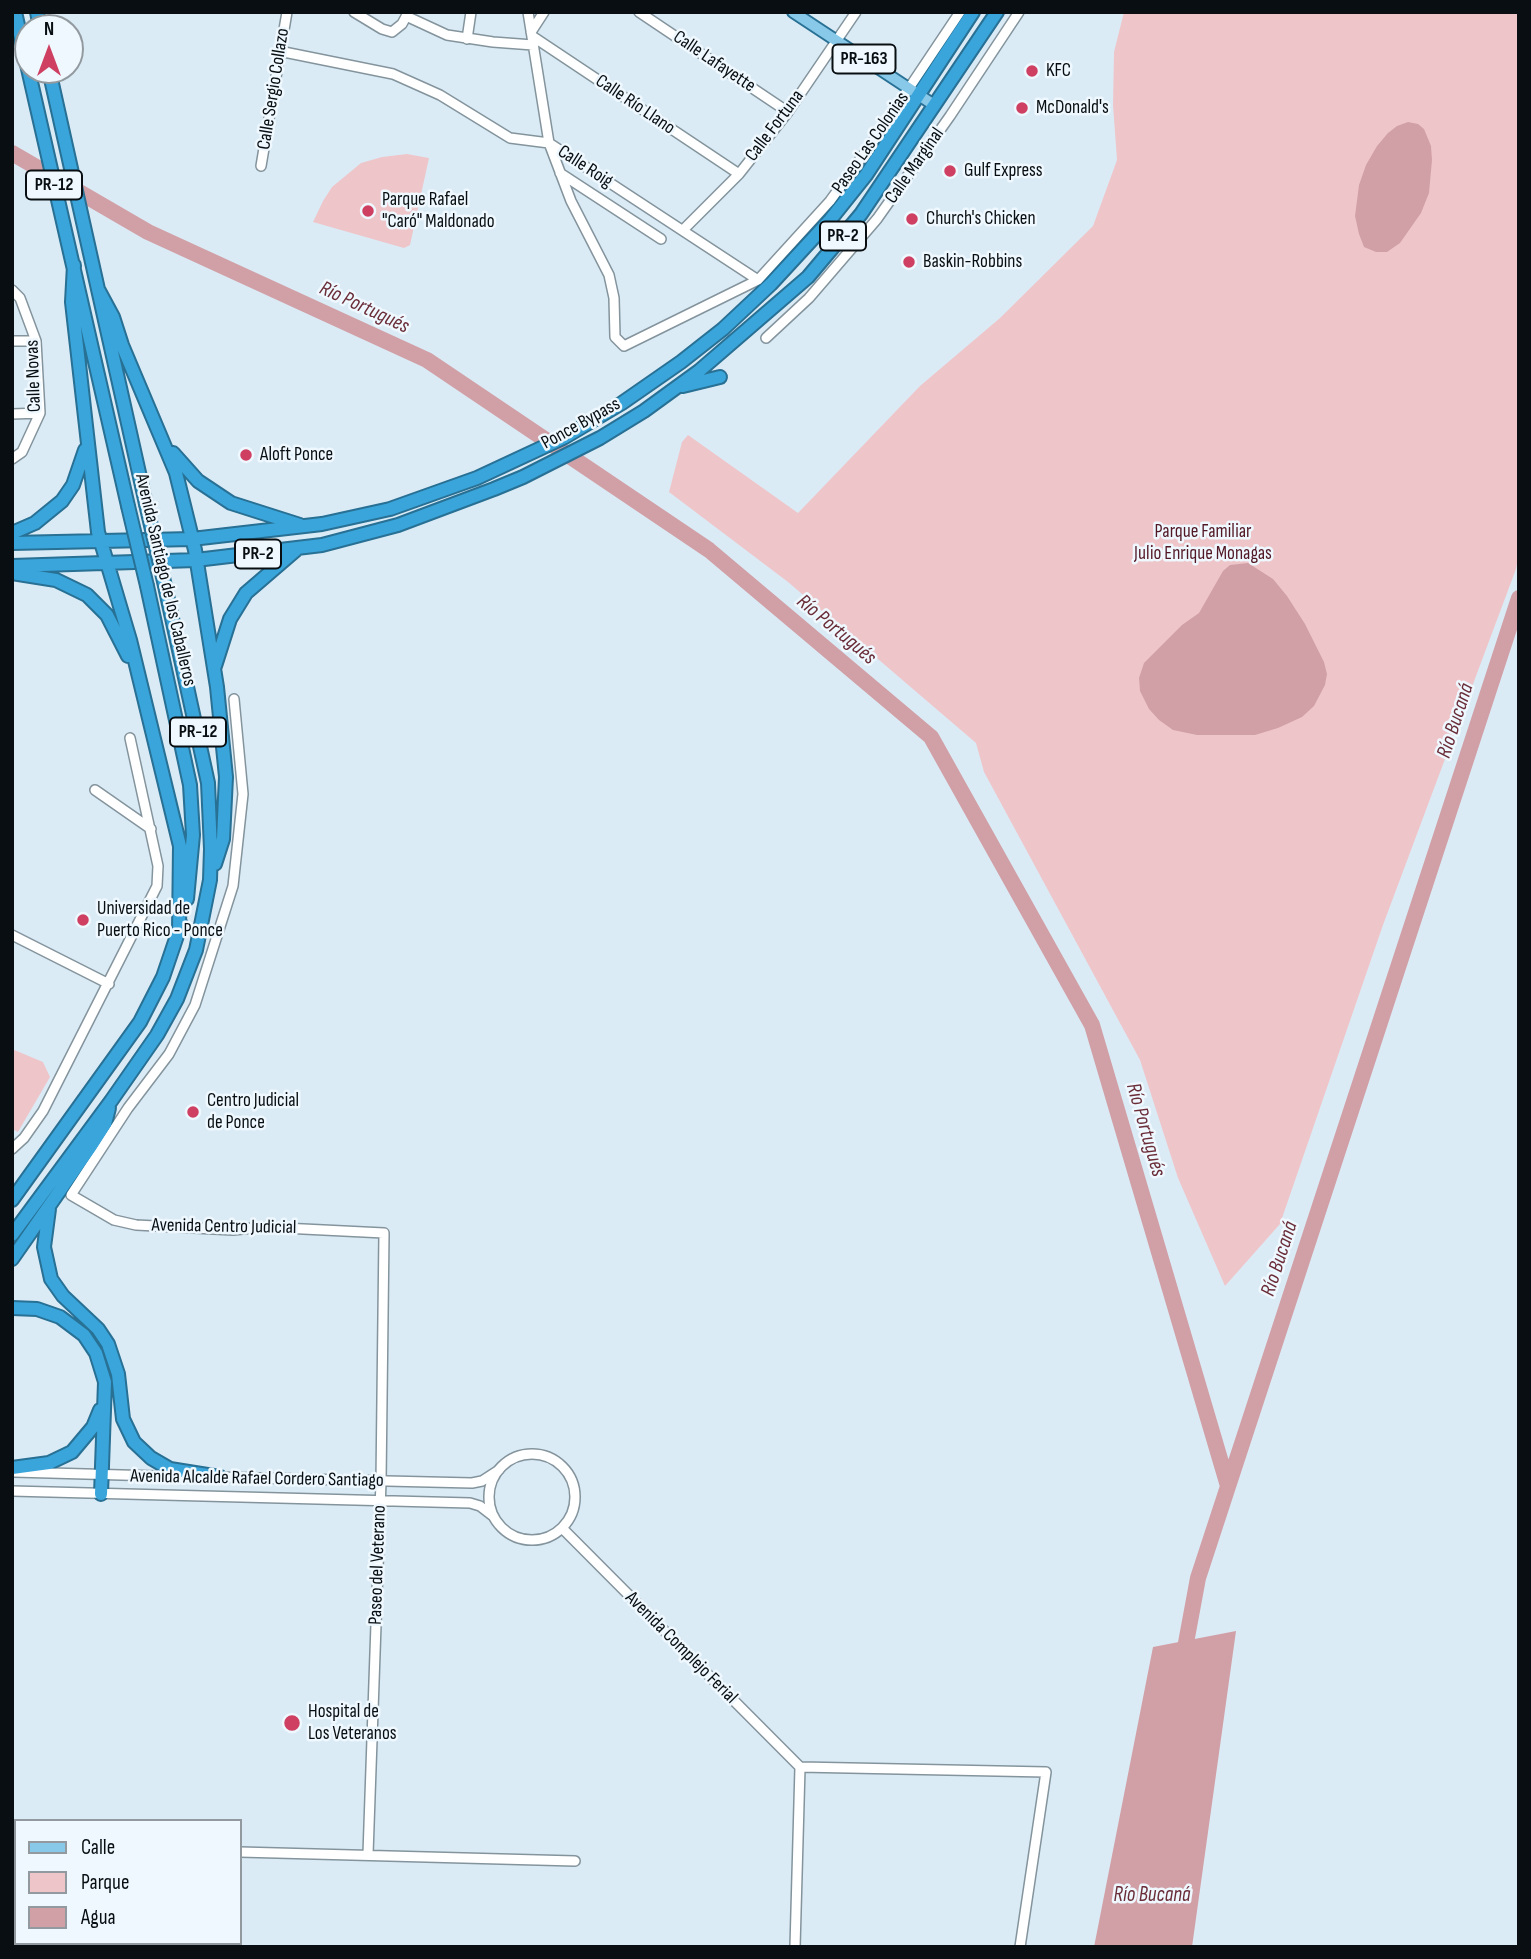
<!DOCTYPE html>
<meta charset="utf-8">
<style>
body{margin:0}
#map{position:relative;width:1531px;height:1959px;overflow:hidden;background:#dbebf6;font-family:"Sofia Sans Condensed",sans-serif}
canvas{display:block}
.frame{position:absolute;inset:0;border:14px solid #080e11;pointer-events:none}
.legend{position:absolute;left:14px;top:1819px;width:228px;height:126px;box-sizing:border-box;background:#eef8fe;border:2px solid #929a9f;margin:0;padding:9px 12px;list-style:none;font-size:21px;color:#080e11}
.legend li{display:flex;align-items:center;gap:14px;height:35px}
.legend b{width:35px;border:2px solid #929a9f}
.north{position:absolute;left:14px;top:14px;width:70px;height:70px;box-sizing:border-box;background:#eef8fe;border:2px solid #929a9f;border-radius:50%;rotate:0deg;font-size:19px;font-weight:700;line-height:28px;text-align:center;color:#080e11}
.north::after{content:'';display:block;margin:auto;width:24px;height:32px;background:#ce3f61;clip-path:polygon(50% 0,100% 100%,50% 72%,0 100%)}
</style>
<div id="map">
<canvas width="1531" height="1959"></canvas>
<div class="frame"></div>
<ul class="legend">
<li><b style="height:9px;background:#88c9e9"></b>Calle</li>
<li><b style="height:19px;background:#eec6ca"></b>Parque</li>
<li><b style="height:19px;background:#d1a0a6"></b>Agua</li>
</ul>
<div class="north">N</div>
</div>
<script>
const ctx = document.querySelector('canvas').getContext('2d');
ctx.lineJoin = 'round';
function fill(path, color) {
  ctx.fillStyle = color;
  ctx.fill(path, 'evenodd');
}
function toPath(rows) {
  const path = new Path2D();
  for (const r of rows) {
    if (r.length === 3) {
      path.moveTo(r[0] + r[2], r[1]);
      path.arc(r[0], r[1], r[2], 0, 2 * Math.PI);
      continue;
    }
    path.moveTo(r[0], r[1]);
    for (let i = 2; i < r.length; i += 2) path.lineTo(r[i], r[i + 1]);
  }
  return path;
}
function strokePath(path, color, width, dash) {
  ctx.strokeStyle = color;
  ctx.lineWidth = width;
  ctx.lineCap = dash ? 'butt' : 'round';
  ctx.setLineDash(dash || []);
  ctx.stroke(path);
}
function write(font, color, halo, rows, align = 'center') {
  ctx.font = font + ' "Sofia Sans Condensed",sans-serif';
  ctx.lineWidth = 5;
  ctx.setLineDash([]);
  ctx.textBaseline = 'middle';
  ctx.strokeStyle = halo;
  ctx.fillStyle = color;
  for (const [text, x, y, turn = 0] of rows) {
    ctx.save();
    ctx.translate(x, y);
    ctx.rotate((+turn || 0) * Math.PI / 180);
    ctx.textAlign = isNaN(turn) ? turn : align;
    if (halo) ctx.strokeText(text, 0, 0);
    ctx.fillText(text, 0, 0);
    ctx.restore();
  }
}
fill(toPath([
 [1124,12,1519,12,1519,553,1516,569,1383,925,1280,1224,1225,1286,1178,1178,1140,1060,984,772,976,743,788,582,669,492,682,442,688,435,798,513,920,386,1000,318,1093,226,1117,160,1113,105,1114,52],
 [407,154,429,158,410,245,404,248,313,222,323,201,332,187,361,163,382,157],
 [12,1049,43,1062,50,1077,18,1132,12,1129]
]), '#eec6ca');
fill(toPath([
 [1408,122,1418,124,1424,129,1431,146,1432,160,1429,193,1421,213,1400,243,1387,252,1376,252,1364,247,1359,234,1355,216,1359,185,1366,165,1377,146,1388,133,1397,126],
 [1248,563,1273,579,1287,596,1305,624,1324,662,1327,674,1325,685,1314,706,1302,717,1278,728,1255,735,1197,735,1173,730,1159,720,1149,709,1140,691,1139,678,1144,663,1182,625,1199,613,1223,571,1230,565],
 [1236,1631,1192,1947,1094,1947,1153,1647]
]), '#d1a0a6');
strokePath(toPath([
 [12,153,148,232,427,360,709,550,931,737,1092,1025,1228,1486],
 [1183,1659,1198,1578,1519,598]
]), '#d1a0a6', 16);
const minor = toPath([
 [354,12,382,29,392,32,402,24,408,13],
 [528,12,549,143,571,201,609,275,614,298,615,337,624,346,758,280,830,201,877,136,960,12],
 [639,12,788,112],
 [406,16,447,35,493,42,533,45],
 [531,32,544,12],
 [532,36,739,174],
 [467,39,471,12],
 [279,51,393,74,440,95,510,138,549,143,758,280],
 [261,166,287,12],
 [560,173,661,239],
 [683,230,739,174,788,112,856,12],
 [12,290,20,298,36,341,40,413,22,452,12,459],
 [766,338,809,298,877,219,950,116,1019,12],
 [12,341,36,341],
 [12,414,40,413],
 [234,699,243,794,233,886,195,1005,169,1054,128,1108,71,1195,114,1220,136,1225,233,1230,263,1227,384,1233,381,1481,368,1854],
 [95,790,151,829],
 [12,935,109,984],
 [12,1149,24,1138,43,1111,157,886,158,866,130,738],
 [532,1497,43],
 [14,1472,193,1477],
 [217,1477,472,1483,482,1481,499,1470],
 [12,1491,470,1503,480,1506,493,1516],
 [562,1528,800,1767],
 [800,1767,1046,1772,1020,1947],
 [240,1852,575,1861],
 [795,1947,800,1767]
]);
const major = toPath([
 [793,12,934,105]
]);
const highway = toPath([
 [15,12,128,506],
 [37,12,40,28],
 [49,70,146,504],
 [74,265,72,302,98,532,130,640,180,846,179,932],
 [99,291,113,317,122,345,176,473,195,550,217,687,226,777,223,839,215,864],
 [683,386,720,377],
 [173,453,198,481,231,503,300,525],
 [12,533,35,523,62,501,73,485,85,450],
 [12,543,192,539,322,524,390,509,477,478,565,437,622,403,681,362,723,329,771,284,830,220,866,175,973,12],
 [12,566,196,560,322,545,398,525,494,489,523,477,600,438,644,411,699,371,808,277,861,214,997,12],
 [12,573,56,580,87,595,107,615,128,656],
 [147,586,190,785,193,835,187,899],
 [215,666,230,619,246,593,296,550],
 [12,1200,140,1022,163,977,181,924],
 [49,1209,44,1247,51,1279,63,1296,98,1329,108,1344,118,1374,123,1419,134,1442,151,1458,170,1469,220,1477],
 [12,1235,111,1101,157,1035,177,999,196,950,210,880,211,849,208,783,165,586],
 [12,1259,91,1146,105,1124,109,1108],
 [12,1308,37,1309,60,1317,84,1335,96,1353,105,1382,101,1494],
 [12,1468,49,1463,72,1452,93,1427,100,1410],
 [12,1932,16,1932],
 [77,1943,112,1947]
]);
strokePath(minor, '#84949d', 12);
strokePath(major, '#287094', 14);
strokePath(highway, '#287094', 16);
strokePath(minor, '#fff', 9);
strokePath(major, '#88c9e9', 10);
strokePath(highway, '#39a5db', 12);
const highwayBridge = toPath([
 [146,504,165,586],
 [128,506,147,586]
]);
strokePath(highwayBridge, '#287094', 16, []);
strokePath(highwayBridge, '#39a5db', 12);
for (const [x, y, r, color] of [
 [1032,71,7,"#ce3f61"],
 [1022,108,7,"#ce3f61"],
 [950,171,7,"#ce3f61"],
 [368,211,7,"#ce3f61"],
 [912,219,7,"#ce3f61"],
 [909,262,7,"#ce3f61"],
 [246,455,7,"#ce3f61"],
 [83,920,7,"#ce3f61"],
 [193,1112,7,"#ce3f61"],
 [292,1723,9,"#ce3f61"]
]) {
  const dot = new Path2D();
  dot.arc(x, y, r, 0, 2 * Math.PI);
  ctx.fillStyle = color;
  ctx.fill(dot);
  strokePath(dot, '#eef8fe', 2.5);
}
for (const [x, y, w] of [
 [864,59,63],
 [54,185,56],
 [843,236,46],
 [258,554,46],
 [198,732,56]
]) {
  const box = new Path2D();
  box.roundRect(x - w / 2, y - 14.5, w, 29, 5);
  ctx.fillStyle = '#eef8fe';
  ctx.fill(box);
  strokePath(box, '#080e11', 2);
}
write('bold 18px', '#080e11', null, [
 ["PR-163",864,59],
 ["PR-12",54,185],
 ["PR-2",843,236],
 ["PR-2",258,554],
 ["PR-12",198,732]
]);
write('19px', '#080e11', '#eef8fe', [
 ["Calle Lafayette",714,62,34],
 ["Calle Sergio Collazo",274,89,-81],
 ["Calle Río Llano",635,105,34],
 ["Calle Fortuna",775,126,-53],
 ["Paseo Las Colonias",871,143,-55],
 ["Calle Marginal",915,166,-55],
 ["Calle Roig",585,167,33],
 ["Calle Novas",34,376,-92],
 ["Ponce Bypass",581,424,-29],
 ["Avenida Santiago de los Caballeros",165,580,77],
 ["Avenida Centro Judicial",224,1227,1],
 ["Avenida Alcalde Rafael Cordero Santiago",257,1479,1],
 ["Paseo del Veterano",378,1565,-88],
 ["Avenida Complejo Ferial",681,1648,45]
]);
write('19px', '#080e11', '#eef8fe', [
 ["KFC",1046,71],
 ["McDonald's",1036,108],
 ["Gulf Express",964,171],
 ["Parque Rafael",382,200],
 ["\"Caró\" Maldonado",382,222],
 ["Church's Chicken",926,219],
 ["Baskin-Robbins",923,262],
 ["Aloft Ponce",260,455],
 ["Universidad de",97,909],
 ["Puerto Rico - Ponce",97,931],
 ["Centro Judicial",207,1101],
 ["de Ponce",207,1123],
 ["Hospital de",308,1712],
 ["Los Veteranos",308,1734]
], 'left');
write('19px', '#521724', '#eef8fe', [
 ["Parque Familiar",1203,532],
 ["Julio Enrique Monagas",1203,554]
]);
write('italic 21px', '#6a2d38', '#eef8fe', [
 ["Río Portugués",364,308,25],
 ["Río Portugués",836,630,40],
 ["Río Bucaná",1456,721,-72],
 ["Río Portugués",1145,1130,74],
 ["Río Bucaná",1280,1259,-72],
 ["Río Bucaná",1152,1896]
]);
</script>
